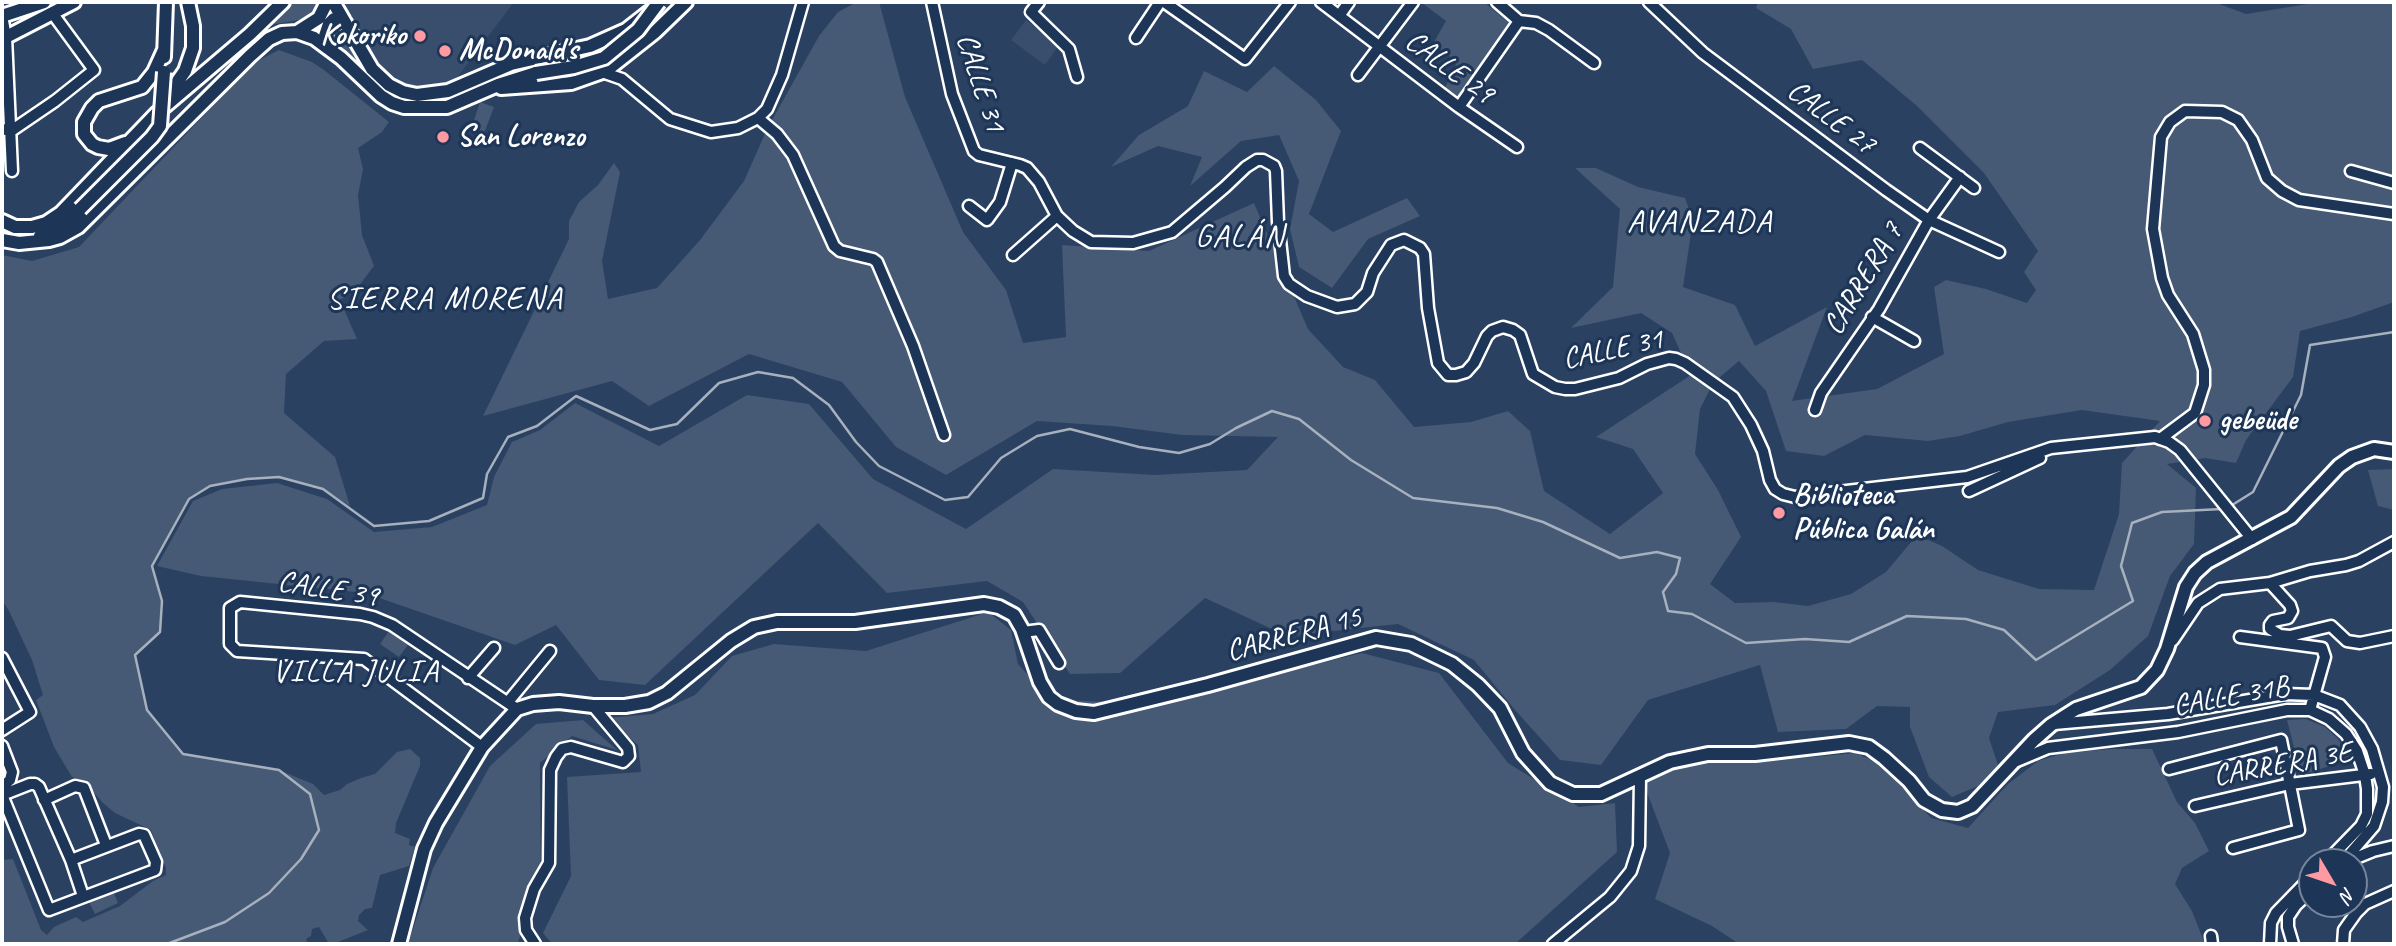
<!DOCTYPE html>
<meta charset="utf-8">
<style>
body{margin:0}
#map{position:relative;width:2396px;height:946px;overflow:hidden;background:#2a4161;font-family:Caveat,sans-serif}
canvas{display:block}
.frame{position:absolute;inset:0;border:4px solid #fff;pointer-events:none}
.north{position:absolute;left:2298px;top:848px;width:70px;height:70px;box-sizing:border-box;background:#1d3557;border:2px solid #77869a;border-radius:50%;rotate:129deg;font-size:19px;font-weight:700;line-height:28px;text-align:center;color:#fff}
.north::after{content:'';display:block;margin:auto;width:24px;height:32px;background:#ff9aa2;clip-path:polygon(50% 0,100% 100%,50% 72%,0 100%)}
</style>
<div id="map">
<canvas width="2396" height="946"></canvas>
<div class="frame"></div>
<div class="north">N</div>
</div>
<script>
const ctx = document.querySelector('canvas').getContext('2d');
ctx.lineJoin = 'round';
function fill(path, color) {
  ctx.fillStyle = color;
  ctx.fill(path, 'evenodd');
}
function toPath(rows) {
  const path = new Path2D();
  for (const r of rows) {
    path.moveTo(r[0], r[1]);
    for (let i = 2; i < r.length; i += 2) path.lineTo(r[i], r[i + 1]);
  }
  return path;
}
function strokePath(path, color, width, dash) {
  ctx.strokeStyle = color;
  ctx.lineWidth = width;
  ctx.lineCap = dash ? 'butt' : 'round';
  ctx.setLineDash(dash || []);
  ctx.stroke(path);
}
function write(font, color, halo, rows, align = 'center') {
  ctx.font = font + ' Caveat,sans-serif';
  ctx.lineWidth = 6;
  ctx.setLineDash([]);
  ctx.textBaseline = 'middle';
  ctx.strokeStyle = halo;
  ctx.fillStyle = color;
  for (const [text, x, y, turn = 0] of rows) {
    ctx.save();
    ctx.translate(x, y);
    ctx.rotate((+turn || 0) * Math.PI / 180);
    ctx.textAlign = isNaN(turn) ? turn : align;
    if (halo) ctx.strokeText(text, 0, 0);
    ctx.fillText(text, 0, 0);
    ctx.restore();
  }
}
fill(toPath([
 [340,2,514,2,456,79,438,86,418,87,399,82,384,73,371,58],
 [1026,20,1059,45,1045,65,1011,40]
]), '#394e6c');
fill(toPath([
 [289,2,320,2,321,6,316,14,298,20,270,25],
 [857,2,879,2,905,97,963,232,1006,290,1023,343,1066,337,1062,245,1149,251,1254,203,1308,329,1343,367,1375,380,1414,427,1471,422,1508,411,1530,431,1544,491,1610,534,1663,493,1633,449,1596,437,1691,375,1672,333,1641,313,1571,328,1613,287,1620,209,1575,168,1596,168,1638,187,1685,198,1693,220,1683,287,1735,305,1755,346,1827,307,1792,401,1877,389,1944,354,1934,287,1946,280,1986,289,2027,303,2036,290,2024,272,2038,251,1984,173,1917,106,1862,60,1813,69,1791,29,1756,8,1758,2,2214,2,2246,14,2320,2,2394,2,2394,302,2352,317,2300,331,2293,377,2246,440,2236,463,2205,458,2167,464,2196,488,2194,544,2170,576,2148,636,2110,670,2055,705,1998,712,1989,738,1998,765,1978,786,1952,797,1929,777,1910,727,1910,707,1877,706,1846,729,1778,732,1760,665,1648,700,1601,765,1560,760,1515,710,1474,660,1398,624,1287,636,1205,598,1120,673,1070,674,1023,602,987,581,887,593,818,523,645,685,599,680,556,625,515,645,365,593,201,576,157,566,193,501,222,489,277,483,327,499,374,532,432,527,487,505,494,477,512,442,540,430,575,403,659,446,747,395,809,404,873,479,966,529,1053,469,1155,475,1247,470,1278,437,1182,435,1112,426,1037,421,946,475,896,447,842,382,749,354,649,406,612,381,483,416,569,239,569,221,579,202,598,185,614,163,620,172,602,261,608,299,657,288,700,240,744,181,767,129,819,36,838,12],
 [1739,361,1766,391,1786,451,1824,456,1865,435,1928,441,1960,436,2008,422,2082,410,2160,421,2122,463,2119,514,2094,590,2039,589,1978,570,1942,546,1917,535,1886,572,1851,594,1808,606,1774,602,1735,603,1710,584,1741,537,1718,490,1695,454,1700,409,1713,383],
 [1484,2,1509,23,1460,101,1445,88,1457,62,1433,44,1446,21,1422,3],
 [336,22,361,63,384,86,358,67,328,39],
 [279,50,312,62,324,70,389,122,382,132,358,148,363,169,358,195,362,235,374,266,358,287,340,300,357,339,324,341,286,374,284,413,335,457,350,506,323,489,279,477,247,479,210,486,189,499,152,566,162,601,160,632,135,656,147,710,183,754,279,770,313,784,324,795,340,790,347,784,361,778,375,774,397,752,410,749,420,758,420,766,396,823,395,833,410,839,409,845,415,847,409,866,380,875,372,908,365,909,359,915,358,921,368,930,333,944,329,944,319,927,312,929,311,936,306,939,308,944,2,944,2,860,13,859,41,930,47,935,54,927,76,917,83,922,120,906,153,881,166,875,166,868,151,830,115,813,103,803,84,781,72,777,54,747,36,700,43,695,32,660,9,611,2,600,2,255,32,261,79,247,245,72,261,59],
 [1274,66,1316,100,1341,131,1309,214,1333,232,1407,198,1420,216,1368,239,1332,288,1299,267,1290,229,1299,181,1279,135,1241,141,1190,186,1202,157,1158,146,1111,167,1139,135,1188,106,1204,71,1247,92],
 [480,102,494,107,483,136,470,132],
 [2394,469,2394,510,2378,506,2368,470],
 [988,612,1011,630,1018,664,1040,688,1064,700,1152,704,1362,653,1439,673,1508,763,1579,807,1615,803,1617,852,1515,944,552,944,543,933,571,876,567,777,641,772,638,745,606,718,653,714,695,695,732,656,774,644,866,651],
 [389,631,408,645,399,657,380,644],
 [2306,719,2325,727,2337,738,2352,759,2301,775,2287,720],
 [583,720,617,750,572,736,540,763,541,883,518,942,519,944,408,944,433,868,490,766,536,724],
 [2111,749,2152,749,2177,802,2195,823,2209,851,2182,868,2175,884,2192,911,2205,944,1739,944,1712,926,1655,899,1670,853,1645,787,1651,774,1719,756,1760,762,1855,753,1884,765,1931,818,1968,828,2008,784,2038,761,2065,753],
 [113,891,118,903,95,914,89,902]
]), '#465975');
strokePath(toPath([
 [2229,507,2253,492,2301,395,2310,345,2394,332],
 [167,944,225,922,269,893,301,859,319,830,310,794,279,770,183,754,147,710,135,655,160,632,162,601,152,566,189,499,210,486,247,479,279,477,323,489,374,526,429,521,483,498,487,474,508,437,537,426,576,396,650,430,677,424,719,383,758,372,793,378,829,405,856,442,879,466,945,500,968,497,1001,458,1037,436,1070,429,1139,447,1179,453,1210,444,1236,428,1272,411,1299,419,1351,460,1413,498,1497,508,1543,522,1620,558,1657,552,1680,558,1676,574,1663,592,1668,611,1692,614,1746,643,1805,639,1849,642,1907,616,1966,619,2004,630,2036,660,2133,601,2121,566,2132,523,2162,512,2222,509]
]), '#a7b1be', 2.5);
const minor = toPath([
 [932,2,952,94,974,151,979,155,1020,165,1027,168,1039,182,1057,216,1073,231,1091,242,1133,243,1172,232,1225,187,1246,167,1257,160,1263,160,1274,166,1276,171,1278,222,1284,276,1289,284,1307,296,1337,307,1355,304,1367,292,1373,273,1391,245,1404,240,1420,248,1424,254,1428,308,1438,363,1448,375,1456,375,1466,372,1474,363,1487,336,1492,331,1503,327,1513,330,1520,335,1533,374,1555,387,1565,389,1575,389,1619,378,1647,364,1669,358,1676,359,1685,363,1733,397,1751,425,1763,451,1770,480,1775,489,1783,494,1795,497,1967,477,2051,448,2155,437,2169,442,2180,450,2252,539],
 [1039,2,1031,12,1069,49,1077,77],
 [1164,2,1245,59,1290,2],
 [1321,2,1459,107,1517,147],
 [1497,2,1519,21,1536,23,1549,30,1594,63],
 [1649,2,1703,53,1886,190,1929,220,1999,252],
 [2,16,6,37,12,171],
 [1339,16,1349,2],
 [1136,38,1160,2],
 [602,72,622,79,670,119,711,132,738,128,758,118,767,109,782,75,803,2],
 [1358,75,1413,2],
 [1459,107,1519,21],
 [758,118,777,134,793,155,834,246,840,251,873,259,877,262,913,346,944,435],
 [2,129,11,131,55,101,94,70,53,14],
 [1920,148,1974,188],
 [2351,171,2394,183],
 [969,206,987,220,1000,202,1012,163],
 [1013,255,1057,216],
 [1872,317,1914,341],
 [1815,410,1821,393,1879,309,1929,220,1960,177],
 [2160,439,2195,413,2204,385,2204,370,2193,334,2168,295,2162,278,2153,229,2161,137,2170,122,2185,111,2222,112,2238,120,2252,140,2267,178,2282,191,2299,200,2394,214],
 [1969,491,2040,458],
 [2270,583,2290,605,2292,611,2288,618,2273,621,2270,625,2270,629,2280,635,2290,636,2331,626,2347,641,2360,643,2394,636],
 [1023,632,1039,630,1059,663],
 [2240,637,2322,648,2325,657,2310,710],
 [2173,640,2198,603,2220,589,2270,583,2310,571,2346,565,2359,561,2394,542],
 [2,658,30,712,2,730],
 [468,678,494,648],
 [508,702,550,651],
 [2054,724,2168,714,2285,694,2314,695,2340,705,2360,727,2372,749,2383,787,2382,802,2374,826,2343,862],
 [2,746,12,772,10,780,2,787],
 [482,747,364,659,237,651,230,644,230,608,240,602,360,614,373,617,392,625,517,709],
 [2017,761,2048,748,2178,732,2287,710,2310,710,2329,719,2346,734,2357,751,2365,775,2367,789,2367,814,2361,826,2326,862],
 [2169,769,2281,740,2299,830,2233,848],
 [2,795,49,910,155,870,156,862,144,835,139,834,71,860],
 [2,795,30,784,35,784,39,787,71,860,83,896],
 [44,800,75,786,84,788,106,845],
 [2195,806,2290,784,2371,774],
 [2346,862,2373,851,2394,846],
 [2211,936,2212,944],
 [535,944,526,930,525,918,534,889,549,863,550,770,556,757,562,749,571,747,623,762,629,756,628,748,593,706],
 [1553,944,1610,897,1631,871,1639,846,1640,777],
 [2270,944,2271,923,2276,913,2312,876],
 [2293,944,2288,927,2288,917,2296,905,2312,890],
 [2343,944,2344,930,2356,913,2365,904,2394,891]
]);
const major = toPath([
 [333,2,372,69,389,85,403,92,417,95,448,91,511,64,590,46,626,30,649,12],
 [2,16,44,2],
 [297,32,319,18,327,2],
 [2,37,6,37,74,2],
 [326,46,325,36,329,24,334,19,343,19],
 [164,57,166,2],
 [501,88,571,83,602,72,612,66,655,32,686,2],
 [164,101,185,71,193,48,193,26,188,2],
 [125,143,109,149,98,147,92,144,84,134,84,122,92,108,99,101,142,87,154,72,164,50],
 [2,221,15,227,32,227,46,223,61,213,157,113,250,34,283,2],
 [40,236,62,225,80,209],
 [2,240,19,243,49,240,60,237,78,227,250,56,269,39,282,33,297,32,314,38,341,58,381,96,392,103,404,107,447,107,498,85,536,73],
 [399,944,424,849,436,823,482,747,517,709,533,704,559,702,593,706,625,706,649,702,667,693,731,641,754,627,777,622,855,622,984,604,999,607,1014,615,1022,629,1040,682,1049,697,1058,704,1076,711,1094,713,1208,685,1376,638,1411,644,1452,664,1478,685,1500,708,1523,753,1550,783,1573,794,1601,794,1670,762,1708,754,1755,754,1849,743,1869,747,1884,758,1909,781,1924,800,1942,810,1958,812,1972,806,2034,740,2051,725,2076,709,2141,687,2157,670,2167,649,2186,587,2195,573,2207,562,2291,517,2339,466,2352,457,2374,449,2394,452]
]);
strokePath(minor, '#fff', 15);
strokePath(major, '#fff', 18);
strokePath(minor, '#1d3557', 10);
strokePath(major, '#1d3557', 12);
const majorBridge = toPath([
 [536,73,574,67,604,58,638,30,659,2],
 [80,209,152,137,160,126,164,72]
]);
strokePath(majorBridge, '#fff', 18, []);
strokePath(majorBridge, '#1d3557', 12);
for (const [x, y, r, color] of [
 [420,36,7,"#ff9aa2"],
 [445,51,7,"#ff9aa2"],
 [443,137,7,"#ff9aa2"],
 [2205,421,7,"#ff9aa2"],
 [1779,513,7,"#ff9aa2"]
]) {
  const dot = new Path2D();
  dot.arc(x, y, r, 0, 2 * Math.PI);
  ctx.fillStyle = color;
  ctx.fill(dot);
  strokePath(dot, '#1d3557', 2.5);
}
write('bold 30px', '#fff', '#1d3557', [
 ["Kokoriko",406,36,"right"],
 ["McDonald's",459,51],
 ["San Lorenzo",457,137],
 ["gebeüde",2219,421],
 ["Biblioteca",1793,496],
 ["Pública Galán",1793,530]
], 'left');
write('30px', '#fff', '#1d3557', [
 ["CALLE 29",1449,68,36],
 ["CALLE 31",980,83,72],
 ["CALLE 27",1831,118,37],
 ["CARRERA 7",1864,279,-59],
 ["CALLE 31",1613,350,-12],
 ["CALLE 39",328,590,9],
 ["CARRERA 15",1294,635,-15],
 ["CALLE 31B",2231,697,-10],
 ["CARRERA 3E",2283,765,-10]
]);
ctx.letterSpacing = '2px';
write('32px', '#fff', '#1d3557', [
 ["AVANZADA",1700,223],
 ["GALÁN",1240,238],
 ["SIERRA MORENA",445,300],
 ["VILLA JULIA",356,673]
]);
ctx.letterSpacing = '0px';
</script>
